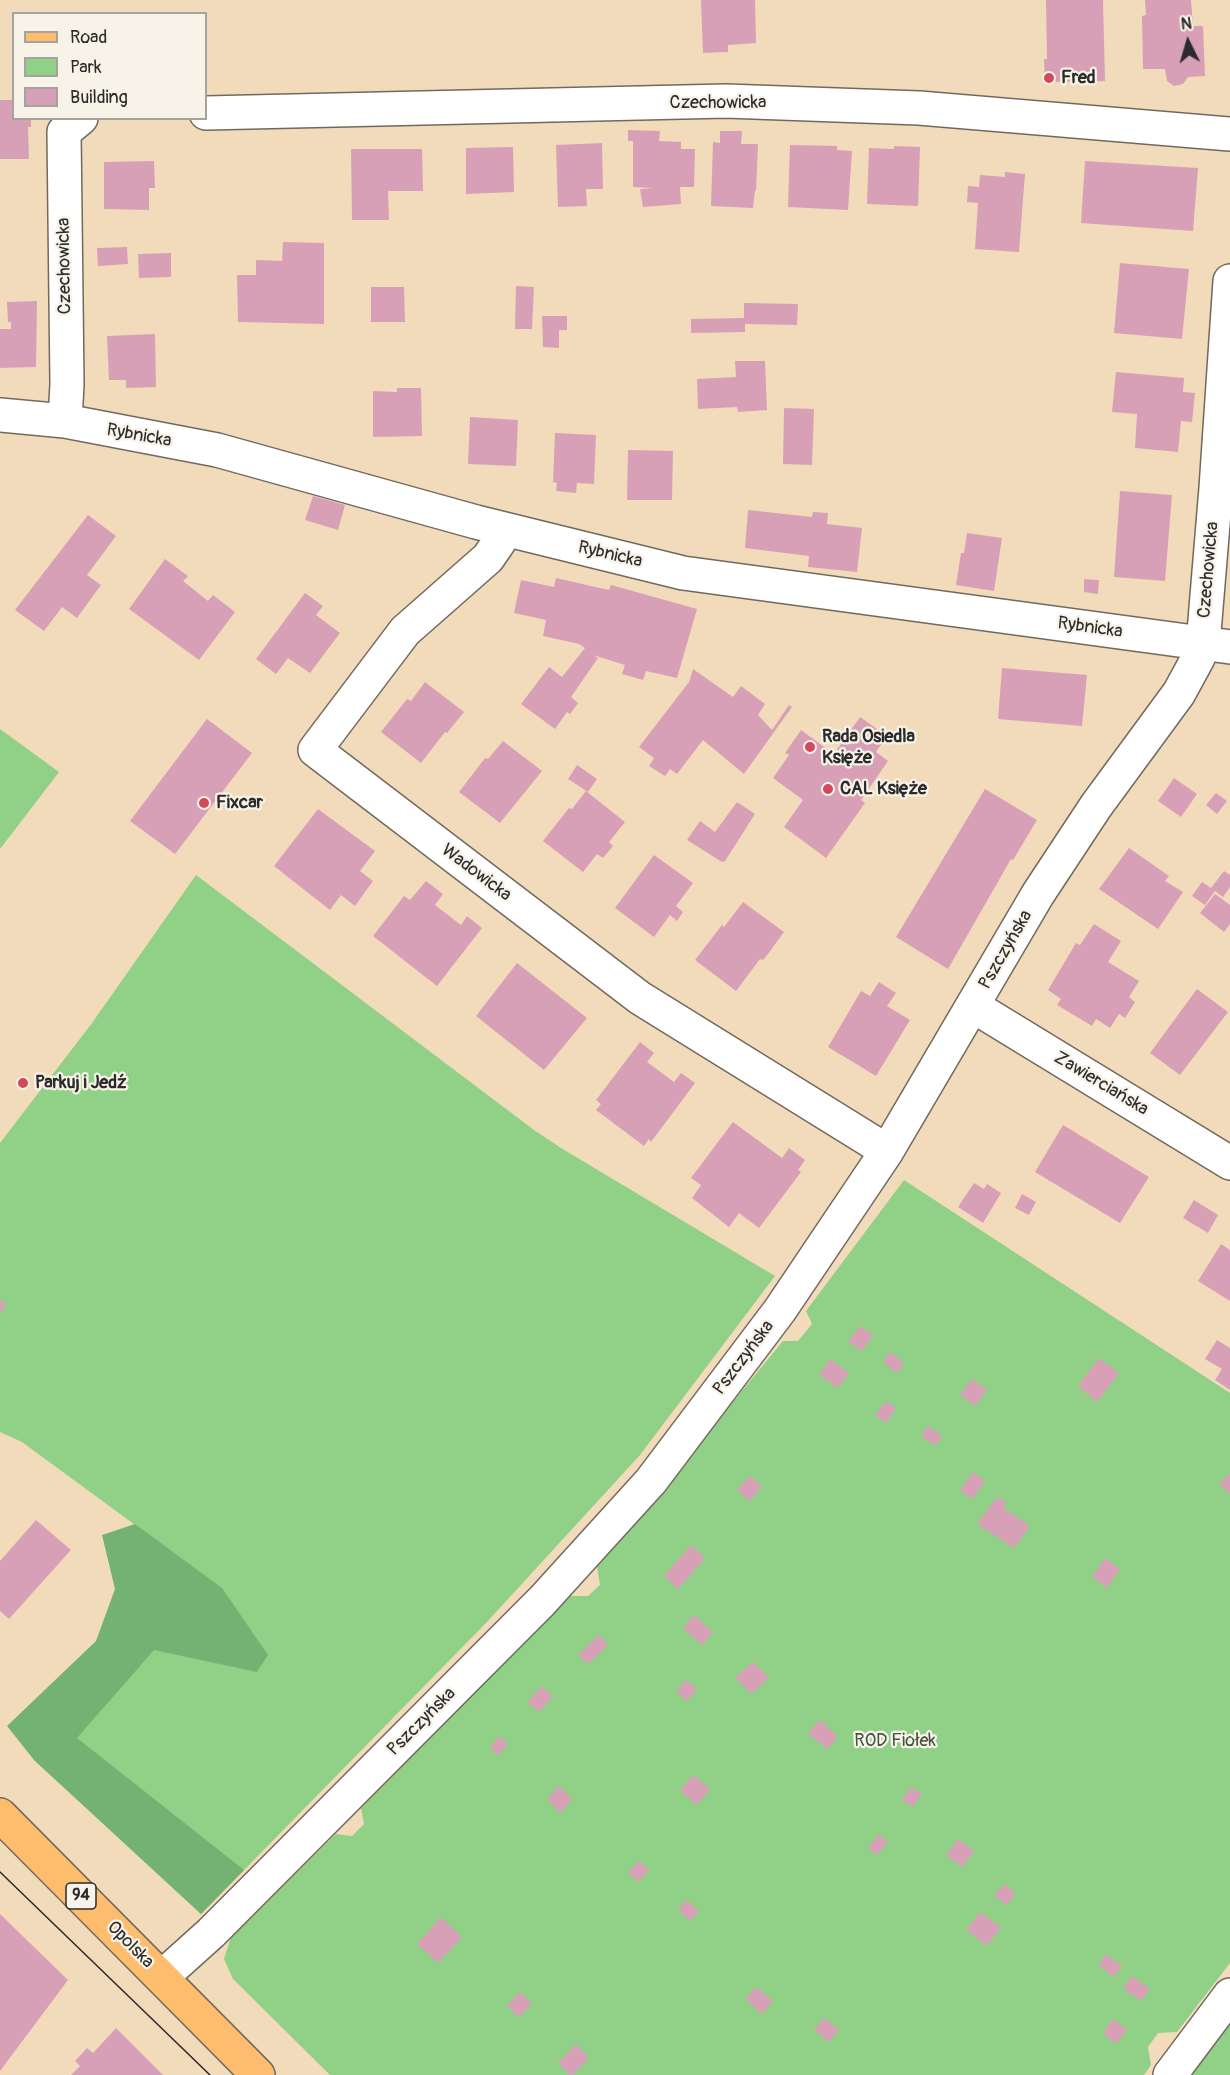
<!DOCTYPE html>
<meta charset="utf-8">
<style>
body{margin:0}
#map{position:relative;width:1230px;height:2075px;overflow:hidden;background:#f2dbbb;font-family:Pangolin,sans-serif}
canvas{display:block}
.legend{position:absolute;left:12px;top:12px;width:195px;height:108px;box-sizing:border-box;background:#f7f3e8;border:2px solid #a5a39c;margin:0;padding:8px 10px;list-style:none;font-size:18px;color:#2b2b2b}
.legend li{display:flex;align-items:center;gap:12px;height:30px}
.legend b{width:30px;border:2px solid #a5a39c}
.north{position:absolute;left:1158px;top:12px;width:60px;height:60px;-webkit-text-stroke:4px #f7f3e8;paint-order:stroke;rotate:355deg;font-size:16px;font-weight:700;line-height:24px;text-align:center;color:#2b2b2b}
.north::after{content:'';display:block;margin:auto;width:21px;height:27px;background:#2b2b2b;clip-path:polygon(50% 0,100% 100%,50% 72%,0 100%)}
</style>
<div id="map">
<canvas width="1230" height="2075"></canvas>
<ul class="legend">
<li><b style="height:8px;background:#fcbd6f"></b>Road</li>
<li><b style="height:16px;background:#91d087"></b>Park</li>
<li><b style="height:16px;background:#d8a0b7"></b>Building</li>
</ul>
<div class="north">N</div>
</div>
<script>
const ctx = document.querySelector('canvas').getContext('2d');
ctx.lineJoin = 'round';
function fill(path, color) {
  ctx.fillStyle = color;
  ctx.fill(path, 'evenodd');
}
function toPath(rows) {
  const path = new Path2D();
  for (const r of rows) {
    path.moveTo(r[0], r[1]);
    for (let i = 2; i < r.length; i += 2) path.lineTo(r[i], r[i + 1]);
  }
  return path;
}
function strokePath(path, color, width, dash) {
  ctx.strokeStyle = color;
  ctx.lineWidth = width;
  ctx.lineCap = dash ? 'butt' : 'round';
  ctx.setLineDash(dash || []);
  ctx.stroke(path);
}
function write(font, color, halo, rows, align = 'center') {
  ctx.font = font + ' Pangolin,sans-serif';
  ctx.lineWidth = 4.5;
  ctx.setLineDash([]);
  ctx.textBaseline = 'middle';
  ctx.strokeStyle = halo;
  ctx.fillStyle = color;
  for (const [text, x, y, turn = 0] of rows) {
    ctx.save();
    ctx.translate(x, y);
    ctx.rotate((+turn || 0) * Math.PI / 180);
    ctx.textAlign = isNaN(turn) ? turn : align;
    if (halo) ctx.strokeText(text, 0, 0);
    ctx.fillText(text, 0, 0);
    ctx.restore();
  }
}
fill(toPath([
 [0,729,59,772,0,849],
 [196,875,534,1130,561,1148,775,1276,640,1455,486,1623,201,1914,34,1760,221,1588,22,1442,0,1432,0,1143,92,1023],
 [904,1180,1230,1393,1230,1963,1177,2032,1158,2033,1148,2047,1151,2065,1144,2075,330,2075,233,1979,224,1959,231,1937,336,1834,352,1836,364,1824,361,1808,570,1596,588,1596,600,1585,597,1567,783,1341,798,1341,812,1324,806,1311],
 [1230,2017,1230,2075,1187,2075]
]), '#91d087');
fill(toPath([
 [135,1524,222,1588,268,1655,257,1672,154,1650,77,1738,244,1870,201,1914,34,1760,7,1726,96,1641,115,1589,102,1535]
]), '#74b274');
fill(toPath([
 [701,0,755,0,756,43,728,45,728,52,703,53],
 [1046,0,1103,0,1105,81,1045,82,1044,59,1047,59],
 [1145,0,1191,0,1193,26,1203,26,1205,76,1188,77,1183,84,1174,86,1167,81,1165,69,1143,69,1142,16,1146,15],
 [0,100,14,100,14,118,31,118,31,127,28,127,29,159,0,159],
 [628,130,660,131,659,141,681,142,681,149,695,149,694,187,680,187,681,204,643,207,640,189,654,188,633,187,633,141,628,141],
 [720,131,742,131,741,144,758,144,756,191,755,190,753,208,711,206,713,142,720,143],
 [602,143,603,189,586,189,587,206,558,207,556,145],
 [790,145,837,146,837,150,852,151,848,210,788,207],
 [894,146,920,147,918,206,867,204,869,148,894,149],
 [513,147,514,192,466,194,466,148],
 [351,149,422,149,423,191,388,191,389,220,352,220],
 [154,161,155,188,149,188,149,210,104,209,104,162],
 [1085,161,1198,168,1193,231,1081,223],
 [1005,172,1025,174,1019,252,975,249,978,203,967,202,968,186,979,187,980,175,1005,177],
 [283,242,324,243,324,324,238,322,237,275,256,275,256,260,282,261],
 [127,247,128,264,98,266,97,248],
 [171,253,171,277,139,278,138,254],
 [1120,263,1189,269,1182,339,1114,333],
 [516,286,534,287,532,329,515,329],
 [371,287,404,287,405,322,371,322],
 [37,301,36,367,0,368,0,329,11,329,11,322,8,322,7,302],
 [744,303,798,304,797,325,745,324,745,332,691,333,691,319,744,318],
 [542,316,567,316,567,330,559,330,559,348,543,347],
 [155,334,156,387,126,388,126,380,109,380,107,336],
 [735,361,765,361,767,410,738,412,737,407,698,409,697,379,736,377],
 [1116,372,1184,378,1183,392,1195,393,1192,422,1181,421,1178,452,1135,448,1137,414,1112,412],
 [397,388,421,388,422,436,373,437,373,391,397,392],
 [784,408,814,409,812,465,783,464],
 [470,417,518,420,516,466,468,464],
 [555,433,596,435,594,484,577,483,576,493,556,491,557,483,553,482],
 [628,450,673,451,672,500,627,500],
 [1120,491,1172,495,1165,581,1114,577],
 [313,496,345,505,338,530,305,520],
 [748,510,812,517,813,512,828,513,827,524,862,528,857,572,808,567,809,556,745,548],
 [88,515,116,536,87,575,101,585,77,618,62,607,44,631,15,610],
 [967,533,1002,538,994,591,956,585,961,553,964,553],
 [165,559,188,576,183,581,208,601,213,595,235,612,199,660,129,609],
 [556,578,609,590,611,585,697,609,677,678,646,671,643,680,622,674,625,665,593,655,598,658,571,697,578,703,570,714,567,712,555,729,521,704,549,667,562,677,585,648,579,644,543,636,546,620,514,613,521,580,554,587],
 [1084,579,1099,580,1098,594,1084,592],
 [305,593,323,606,316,615,340,633,310,673,288,658,276,674,256,659],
 [1002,668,1087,675,1082,726,998,719],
 [693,669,733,697,741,686,765,704,758,715,772,730,789,705,792,707,744,774,703,740,677,774,670,769,665,776,649,766,654,758,639,747,689,682],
 [425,682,464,712,447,733,445,732,421,763,381,732,407,699,411,701],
 [860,717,887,736,876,752,888,761,861,800,865,803,826,858,784,827,803,800,773,778,789,755,785,753,801,730,834,754],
 [207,719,252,753,175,854,130,821],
 [503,741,542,771,500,823,459,792,485,758,488,759],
 [577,765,597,779,588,792,568,779],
 [1174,778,1197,794,1181,817,1158,801],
 [985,789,1037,820,1013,860,1011,859,948,969,896,937],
 [586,791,625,822,609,842,613,846,603,858,597,854,583,872,543,841,569,808,572,809],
 [1216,793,1227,801,1217,814,1206,805],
 [737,802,755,814,725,861,722,862,687,840,700,821,715,832],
 [318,809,375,851,360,871,373,881,355,906,341,895,330,910,274,866],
 [1129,848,1169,876,1165,881,1183,892,1158,929,1099,889],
 [654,855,693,883,676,906,683,912,677,921,670,915,654,937,615,908],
 [1224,871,1230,875,1230,887,1223,897,1215,891,1205,905,1192,896,1202,882,1211,888],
 [426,881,443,894,435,905,461,925,467,916,482,928,437,986,373,936,404,896,410,900],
 [1215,894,1230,905,1230,924,1224,932,1200,913],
 [743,902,784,932,765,958,763,960,760,959,736,991,695,960,722,925,724,927],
 [1094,924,1121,941,1108,962,1139,981,1129,997,1135,1002,1125,1018,1119,1014,1110,1028,1096,1019,1092,1026,1057,1005,1061,999,1048,990,1076,943,1080,945],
 [517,963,587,1018,544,1070,476,1016],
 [879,982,896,993,887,1006,910,1020,876,1076,828,1047,861,991,870,996],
 [1197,989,1228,1012,1180,1075,1150,1053],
 [640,1042,654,1053,647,1062,674,1082,681,1073,695,1083,651,1142,649,1139,644,1146,596,1110,601,1104,596,1100],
 [733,1122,782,1158,789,1148,805,1160,798,1170,801,1172,759,1228,739,1213,729,1227,692,1198,701,1185,691,1178],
 [1063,1125,1149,1177,1120,1223,1035,1172],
 [974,1183,984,1189,987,1184,1001,1193,983,1223,958,1207],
 [1022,1194,1036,1202,1029,1215,1015,1208],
 [1194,1200,1218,1215,1208,1233,1183,1218],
 [1221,1244,1230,1250,1230,1301,1198,1281],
 [0,1300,7,1305,0,1313],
 [860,1326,873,1335,862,1351,848,1342],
 [1217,1340,1230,1348,1230,1390,1215,1380,1222,1369,1205,1359],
 [890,1352,904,1363,897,1373,883,1362],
 [1099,1358,1119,1373,1097,1402,1078,1386],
 [830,1359,849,1373,838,1388,819,1375],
 [972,1379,987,1390,975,1406,960,1395],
 [886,1401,896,1408,886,1423,875,1415],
 [928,1426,942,1436,936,1446,921,1436],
 [973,1472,985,1481,972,1499,960,1490],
 [1230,1473,1230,1494,1219,1484],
 [749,1476,762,1486,750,1501,737,1490],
 [997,1497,1007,1503,1003,1508,1030,1526,1014,1548,977,1524],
 [36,1520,71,1550,9,1619,0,1611,0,1561],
 [691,1545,705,1558,678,1589,664,1576],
 [1105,1558,1120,1569,1107,1588,1092,1577],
 [694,1615,713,1632,702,1645,683,1628],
 [599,1635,608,1645,588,1664,578,1655],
 [753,1662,769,1678,751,1694,735,1677],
 [686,1680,697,1689,687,1701,676,1692],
 [542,1686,553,1696,539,1712,527,1702],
 [820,1720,838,1737,827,1749,808,1733],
 [499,1736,508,1744,498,1755,490,1748],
 [693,1775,710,1789,697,1805,680,1791],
 [559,1786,572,1799,560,1813,547,1799],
 [911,1787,922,1794,913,1807,902,1800],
 [879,1834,888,1842,877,1855,868,1848],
 [958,1839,974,1851,962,1867,946,1855],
 [639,1861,649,1870,638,1882,628,1872],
 [1005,1884,1016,1894,1006,1905,994,1895],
 [687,1900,699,1911,690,1921,678,1910],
 [980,1912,1001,1927,987,1946,966,1930],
 [0,1914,68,1980,0,2071],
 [441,1917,462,1937,438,1963,417,1944],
 [1106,1954,1122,1966,1114,1977,1098,1965],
 [1132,1976,1150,1989,1141,2001,1123,1988],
 [756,1987,773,2001,762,2014,745,1999],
 [519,1992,532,2003,519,2017,507,2006],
 [824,2018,839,2030,829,2042,814,2030],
 [1113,2019,1127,2030,1116,2044,1103,2033],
 [116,2028,163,2075,71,2075,80,2066,75,2061,87,2048,93,2053],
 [576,2044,589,2058,572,2075,570,2075,558,2063]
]), '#d8a0b7');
const street = toPath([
 [206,113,726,101,919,108,1230,134],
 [0,415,65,421,217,450,476,522,683,573,1230,647],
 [65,421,67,384,64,132,81,118],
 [503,529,499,542,488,558,405,631,315,750,640,998,887,1151],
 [973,1006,1230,1163],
 [162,1977,211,1933,542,1601,651,1481,780,1310,887,1151,1038,894,1096,806,1179,693,1198,658,1203,644,1216,488,1230,281],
 [1170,2075,1230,1995]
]);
const primary = toPath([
 [0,1815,258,2075]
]);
strokePath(street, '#71695d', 36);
strokePath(primary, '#71695d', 36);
strokePath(street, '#fff', 33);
strokePath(primary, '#fcbd6f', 33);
strokePath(toPath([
 [0,1872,210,2075]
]), '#2b2b2b', 1.5);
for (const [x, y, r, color] of [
 [1049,78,6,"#d1495b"],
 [810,747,6,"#d1495b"],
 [828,789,6,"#d1495b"],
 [204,803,6,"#d1495b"],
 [23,1083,6,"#d1495b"]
]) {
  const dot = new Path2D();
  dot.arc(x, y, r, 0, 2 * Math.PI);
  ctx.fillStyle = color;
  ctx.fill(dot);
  strokePath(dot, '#f7f3e8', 2);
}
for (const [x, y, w] of [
 [81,1896,30]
]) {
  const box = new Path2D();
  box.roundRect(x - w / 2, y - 13, w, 26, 4.5);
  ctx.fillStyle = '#f7f3e8';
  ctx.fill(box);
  strokePath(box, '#2b2b2b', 1.5);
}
write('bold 16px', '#2b2b2b', null, [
 ["94",81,1896]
]);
write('bold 18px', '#2b2b2b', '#f7f3e8', [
 ["Fred",1061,78],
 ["Rada Osiedla",822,737],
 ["Księże",822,758],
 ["CAL Księże",840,789],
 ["Fixcar",216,803],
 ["Parkuj i Jedź",35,1083]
], 'left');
write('18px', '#2b2b2b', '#f7f3e8', [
 ["Czechowicka",718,103],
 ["Czechowicka",65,266,-91],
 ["Rybnicka",139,436,10],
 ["Rybnicka",610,555,13],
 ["Czechowicka",1209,570,-85],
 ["Rybnicka",1090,628,8],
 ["Wadowicka",476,873,37],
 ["Pszczyńska",1006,950,-60],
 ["Zawierciańska",1101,1084,31],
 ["Pszczyńska",744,1358,-53],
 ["Pszczyńska",422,1722,-45],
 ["Opolska",130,1945,45]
]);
write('18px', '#445442', '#f7f3e8', [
 ["ROD Fiołek",895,1741]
]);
</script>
